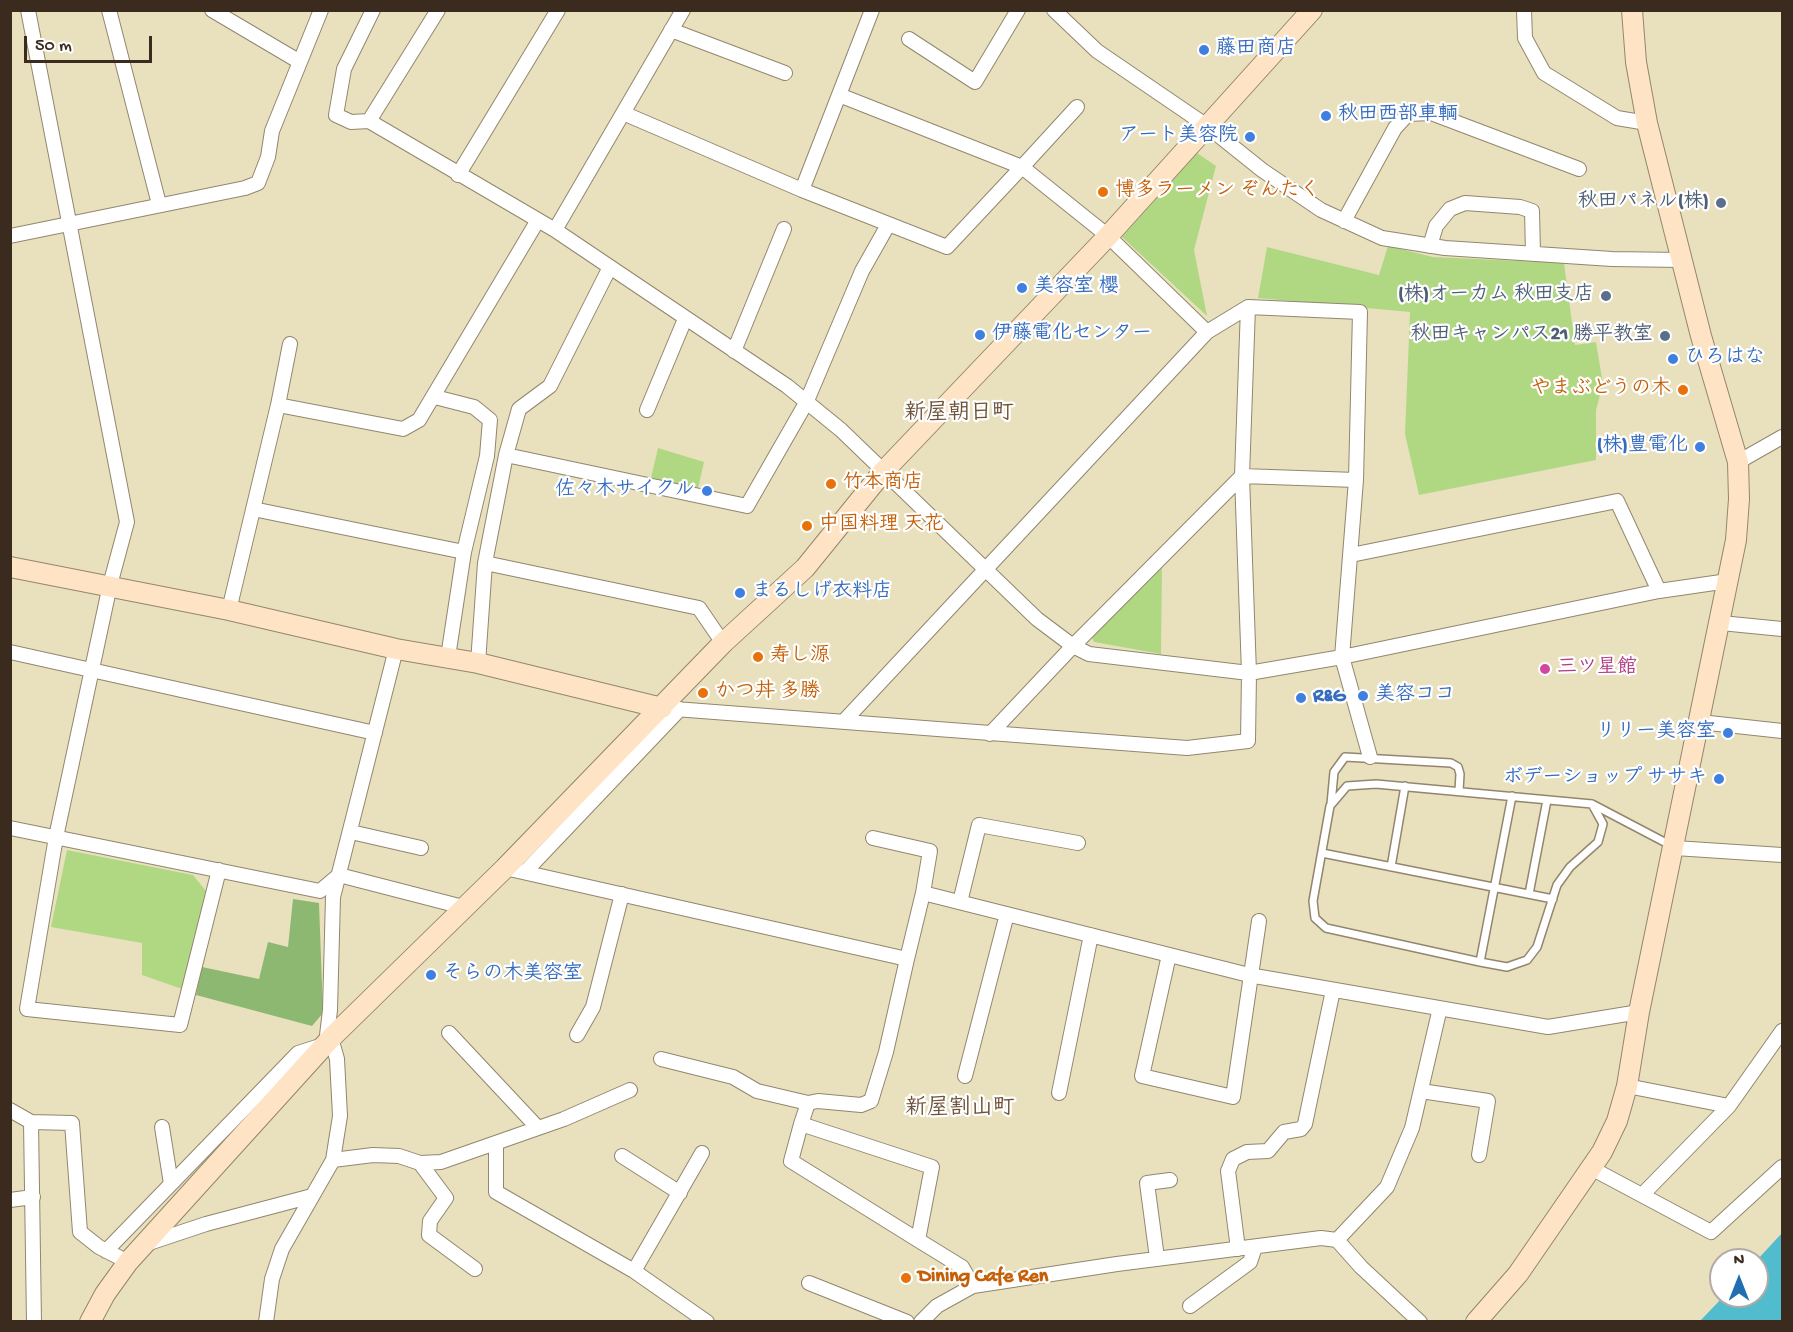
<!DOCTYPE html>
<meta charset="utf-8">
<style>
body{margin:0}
#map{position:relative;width:1793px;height:1332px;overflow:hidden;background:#e9e1be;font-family:"Gochi Hand",sans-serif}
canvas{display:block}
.frame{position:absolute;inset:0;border:12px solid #3b2a1e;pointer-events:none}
.north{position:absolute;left:1709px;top:1248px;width:60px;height:60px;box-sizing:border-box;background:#fff;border:2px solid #b1aaa5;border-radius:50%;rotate:0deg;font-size:16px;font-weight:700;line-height:24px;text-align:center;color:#3b2a1e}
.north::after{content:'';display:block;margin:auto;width:21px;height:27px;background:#1f6fb2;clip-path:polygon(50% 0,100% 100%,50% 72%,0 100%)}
.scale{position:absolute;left:24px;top:36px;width:128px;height:27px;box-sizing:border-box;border:3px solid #3b2a1e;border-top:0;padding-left:8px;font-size:18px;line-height:21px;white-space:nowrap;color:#3b2a1e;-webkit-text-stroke:4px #fff;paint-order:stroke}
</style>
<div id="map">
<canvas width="1793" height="1332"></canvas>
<div class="frame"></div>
<div class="north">N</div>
<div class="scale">50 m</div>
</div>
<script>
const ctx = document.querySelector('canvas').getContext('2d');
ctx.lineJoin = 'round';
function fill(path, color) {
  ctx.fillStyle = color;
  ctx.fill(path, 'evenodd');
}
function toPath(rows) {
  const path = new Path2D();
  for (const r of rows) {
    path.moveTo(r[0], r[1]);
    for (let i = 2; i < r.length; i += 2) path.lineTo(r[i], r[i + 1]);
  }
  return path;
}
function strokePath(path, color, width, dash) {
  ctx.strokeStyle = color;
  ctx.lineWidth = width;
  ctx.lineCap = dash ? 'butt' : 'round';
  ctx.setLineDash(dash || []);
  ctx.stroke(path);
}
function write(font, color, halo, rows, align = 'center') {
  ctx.font = font + ' "Gochi Hand","Klee One",sans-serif';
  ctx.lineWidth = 4.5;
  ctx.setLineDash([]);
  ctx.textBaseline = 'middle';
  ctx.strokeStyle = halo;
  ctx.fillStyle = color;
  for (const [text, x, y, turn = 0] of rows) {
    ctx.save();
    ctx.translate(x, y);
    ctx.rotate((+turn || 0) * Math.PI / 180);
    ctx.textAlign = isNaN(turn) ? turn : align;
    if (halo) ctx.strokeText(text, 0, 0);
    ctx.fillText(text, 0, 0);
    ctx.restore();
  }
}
fill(toPath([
 [1197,153,1216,166,1194,250,1207,316,1122,237],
 [1388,246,1433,257,1564,263,1575,345,1596,342,1603,384,1596,410,1596,460,1419,495,1405,434,1410,312,1258,298,1267,247,1379,275],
 [658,448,704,462,697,493,650,482],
 [1162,568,1161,654,1094,642,1091,635],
 [67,850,193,875,206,891,182,989,142,975,142,943,51,927]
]), '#b0d883');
fill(toPath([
 [293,899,319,903,323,1013,312,1026,196,995,202,967,259,979,268,942,288,947]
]), '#8cb871');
fill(toPath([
 [1782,1233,1782,1321,1700,1321,1724,1296,1757,1296,1757,1260]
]), '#51bccd');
const lane = toPath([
 [1376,784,1592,804,1603,824,1598,842,1570,867,1557,885,1537,947,1527,960,1507,967,1480,962,1326,928,1315,918,1313,901,1330,806,1347,786,1376,784],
 [1331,804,1334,772,1345,757,1451,763,1458,767,1460,774,1459,791],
 [1592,804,1672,846],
 [1322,853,1553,899],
 [1391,867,1405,786],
 [1529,894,1547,800],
 [1480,962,1512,796]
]);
const street = toPath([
 [28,10,127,522,110,585,56,837,27,1009,180,1025,219,870],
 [109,10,159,204],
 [212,10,300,62],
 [373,10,344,69,336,115,351,122,369,121,555,230,787,386,841,430,1037,619,1073,646,1089,654,1249,673,1342,657,1659,591,1728,581],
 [1054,10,1097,51,1207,126,1262,170,1321,210,1382,238,1445,248,1612,259,1682,260],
 [1524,10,1525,38,1544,73,1617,118,1647,123],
 [671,30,785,73],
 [909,39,975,82,1018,10],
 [839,95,1022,167,1077,107],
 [623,113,802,190,947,247,1022,167,1108,236,1207,332,1248,307,1360,312,1356,480,1342,657,1370,757],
 [369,121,438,10],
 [458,175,558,10],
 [802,190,872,10],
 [1344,221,1395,128,1408,114,1431,113,1579,169],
 [555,230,683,10],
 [10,236,245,188,258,183,268,157,272,131,321,10],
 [1430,246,1436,226,1450,209,1465,203,1520,207,1532,211,1533,254],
 [734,351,784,229],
 [435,397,474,407,490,420,487,456,464,552,448,657],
 [278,405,290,344],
 [647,410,685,319],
 [506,455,747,506,806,403,862,271,888,225],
 [1738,462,1782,437],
 [253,509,464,552],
 [1351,555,1617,501,1659,591],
 [485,563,699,608,723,643],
 [229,610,278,405,403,429,419,420,538,220],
 [1721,623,1782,629],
 [10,652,375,733],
 [478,663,485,563,506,455,519,409,550,386,609,269],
 [662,708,1187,748,1248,741,1249,673,1242,476,1248,307],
 [845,720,1207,332],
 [1700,722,1782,731],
 [990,734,1073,646,1242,476,1356,480],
 [10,828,320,891,339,875,463,907],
 [351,832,421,848],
 [873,838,930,851,923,893],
 [1675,848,1782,855],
 [505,868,907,959,923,893,1249,975,1548,1027,1639,1012],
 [525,872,680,709],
 [960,902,979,825,1078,843],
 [1169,955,1142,1076,1233,1097,1259,921],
 [449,1033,538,1128],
 [577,1035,593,1007,622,894],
 [661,1059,733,1077,757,1091,808,1103],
 [965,1076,1007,914],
 [1627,1086,1729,1106,1782,1031],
 [1421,1091,1488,1101,1479,1155],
 [1059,1093,1091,935],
 [10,1110,31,1122,72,1123,80,1232,99,1247,128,1262],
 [31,1122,34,1322],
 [801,1124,808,1103,818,1101,861,1105,871,1101,886,1052,907,959],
 [162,1127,171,1184],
 [496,1143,496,1192,634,1271,707,1322],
 [622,1156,680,1193],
 [333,1160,373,1155,399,1156,420,1163,441,1162,564,1119,630,1090],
 [420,1163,446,1198,430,1221,429,1235,475,1269],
 [1591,1168,1711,1232,1782,1167],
 [1642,1195,1729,1106],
 [10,1200,33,1197],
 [918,1240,932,1167,801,1124,791,1161,918,1240,962,1267,973,1286],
 [1337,1240,1387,1187,1412,1128,1440,1008],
 [146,1244,206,1224,312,1196],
 [1238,1249,1228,1171,1233,1159,1247,1152,1268,1151,1284,1132,1301,1129,1305,1124,1333,990],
 [106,1251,298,1053,326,1044,330,1010,333,897,396,649],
 [1157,1258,1147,1183,1170,1180],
 [634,1271,702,1153],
 [809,1283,907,1322],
 [1190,1306,1250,1262,1255,1247],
 [266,1322,272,1279,282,1249,333,1160,340,1116,337,1059,331,1038],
 [921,1322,937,1306,973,1286,1117,1264,1321,1238,1337,1240,1361,1267,1420,1322]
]);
const secondary = toPath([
 [10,567,229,610,396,649,478,663,662,708],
 [90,1322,105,1294,128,1262,331,1038,505,868,723,643,805,568,882,473,1108,236,1312,10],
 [1476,1322,1518,1274,1602,1152,1617,1121,1627,1086,1639,1012,1736,540,1739,499,1738,462,1701,336,1647,123,1636,62,1632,10]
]);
strokePath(lane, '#92866e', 10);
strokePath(street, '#92866e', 16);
strokePath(secondary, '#92866e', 22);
strokePath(lane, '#fff', 7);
strokePath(street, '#fff', 14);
strokePath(secondary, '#fee4c5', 20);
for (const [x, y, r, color] of [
 [1204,50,6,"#3f7fe0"],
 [1326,116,6,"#3f7fe0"],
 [1250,137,6,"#3f7fe0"],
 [1103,192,6,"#e8710a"],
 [1721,203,6,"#5c6f8a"],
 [1022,288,6,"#3f7fe0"],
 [1606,296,6,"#5c6f8a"],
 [980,335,6,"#3f7fe0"],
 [1665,336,6,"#5c6f8a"],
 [1673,359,6,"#3f7fe0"],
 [1683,390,6,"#e8710a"],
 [1700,447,6,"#3f7fe0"],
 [831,484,6,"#e8710a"],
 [707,491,6,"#3f7fe0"],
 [807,526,6,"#e8710a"],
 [740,593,6,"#3f7fe0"],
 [758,657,6,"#e8710a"],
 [1545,669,6,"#d1479c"],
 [703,693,6,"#e8710a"],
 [1363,696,6,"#3f7fe0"],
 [1301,698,6,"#3f7fe0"],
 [1728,733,6,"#3f7fe0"],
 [1719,779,6,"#3f7fe0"],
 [431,975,6,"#3f7fe0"],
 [906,1278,6,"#e8710a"]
]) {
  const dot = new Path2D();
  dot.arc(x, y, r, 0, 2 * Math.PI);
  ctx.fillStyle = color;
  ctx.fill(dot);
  strokePath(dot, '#fff', 2);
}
write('bold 20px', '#366cbe', '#fff', [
 ["藤田商店",1216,50],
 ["秋田西部車輌",1338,116],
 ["アート美容院",1238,137,"right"],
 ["美容室 櫻",1034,288],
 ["伊藤電化センター",992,335],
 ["ひろはな",1685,359],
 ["(株)豊電化",1688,447,"right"],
 ["佐々木サイクル",695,491,"right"],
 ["まるしげ衣料店",752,593],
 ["美容ココ",1375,696],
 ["R&G",1313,698],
 ["リリー美容室",1716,733,"right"],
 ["ボデーショップ ササキ",1707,779,"right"],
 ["そらの木美容室",443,975]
], 'left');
write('bold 20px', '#c56008', '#fff', [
 ["博多ラーメン ぞんたく",1115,192],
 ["やまぶどうの木",1671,390,"right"],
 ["竹本商店",843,484],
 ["中国料理 天花",819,526],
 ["寿し源",770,657],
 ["かつ丼 多勝",715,693],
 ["Dining Cafe Ren",918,1278]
], 'left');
write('bold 20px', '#4e5e75', '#fff', [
 ["秋田パネル(株)",1709,203],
 ["(株)オーカム 秋田支店",1594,296],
 ["秋田キャンパス21 勝平教室",1653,336]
], 'right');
write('bold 20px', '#b23c85', '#fff', [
 ["三ツ星館",1557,669]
], 'left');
write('bold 22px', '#6f523a', '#fff', [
 ["新屋朝日町",959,415],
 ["新屋割山町",960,1110]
]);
</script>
